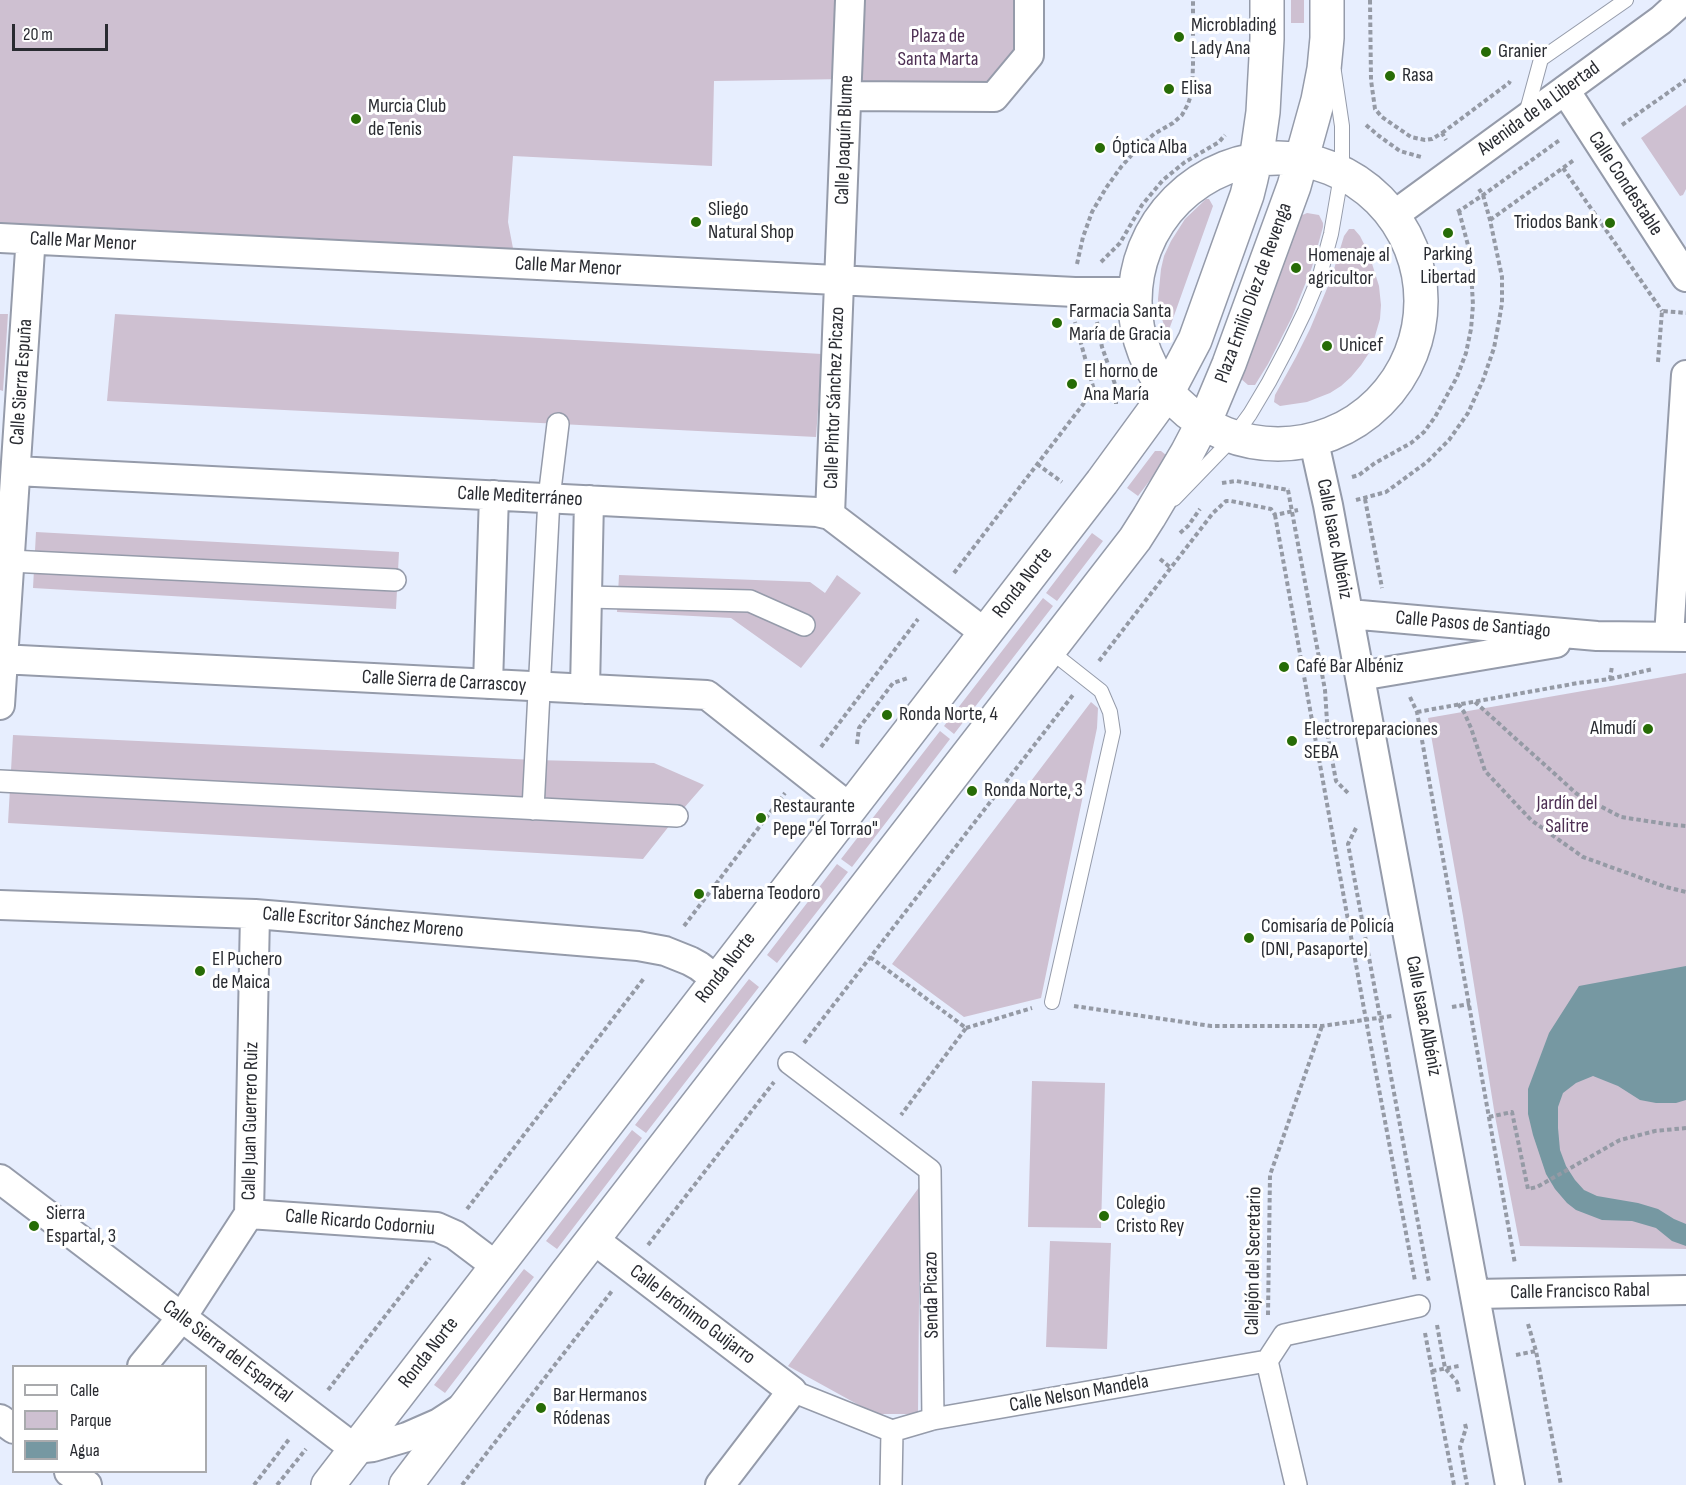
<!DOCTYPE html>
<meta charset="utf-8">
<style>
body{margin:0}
#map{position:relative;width:1686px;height:1485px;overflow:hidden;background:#e7eefe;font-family:"Sofia Sans Condensed",sans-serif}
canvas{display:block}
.legend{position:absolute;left:12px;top:1365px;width:195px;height:108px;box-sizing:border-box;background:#fff;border:2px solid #a9aaad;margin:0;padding:8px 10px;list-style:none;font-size:18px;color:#292b31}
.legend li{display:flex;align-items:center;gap:12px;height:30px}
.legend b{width:30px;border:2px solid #a9aaad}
.scale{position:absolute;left:12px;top:24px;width:96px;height:27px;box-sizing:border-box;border:3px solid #292b31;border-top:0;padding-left:8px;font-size:18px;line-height:21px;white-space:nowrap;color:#292b31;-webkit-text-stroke:4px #fff;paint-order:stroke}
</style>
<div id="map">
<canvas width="1686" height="1485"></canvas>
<ul class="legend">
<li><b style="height:8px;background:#fff"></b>Calle</li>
<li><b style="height:16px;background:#cec0d1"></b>Parque</li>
<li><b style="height:16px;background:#7698a2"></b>Agua</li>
</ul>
<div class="scale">20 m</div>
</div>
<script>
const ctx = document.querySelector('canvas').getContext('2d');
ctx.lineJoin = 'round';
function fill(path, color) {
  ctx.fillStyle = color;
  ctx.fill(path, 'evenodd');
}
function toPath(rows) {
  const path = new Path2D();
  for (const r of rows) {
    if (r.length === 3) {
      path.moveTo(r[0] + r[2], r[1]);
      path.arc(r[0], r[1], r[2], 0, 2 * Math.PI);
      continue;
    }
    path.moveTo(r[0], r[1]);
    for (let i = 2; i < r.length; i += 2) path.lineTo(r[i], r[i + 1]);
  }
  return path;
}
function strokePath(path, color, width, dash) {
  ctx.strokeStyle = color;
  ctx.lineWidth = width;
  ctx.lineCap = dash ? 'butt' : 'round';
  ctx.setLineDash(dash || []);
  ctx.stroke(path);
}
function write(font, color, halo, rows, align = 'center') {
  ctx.font = font + ' "Sofia Sans Condensed",sans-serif';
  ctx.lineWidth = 6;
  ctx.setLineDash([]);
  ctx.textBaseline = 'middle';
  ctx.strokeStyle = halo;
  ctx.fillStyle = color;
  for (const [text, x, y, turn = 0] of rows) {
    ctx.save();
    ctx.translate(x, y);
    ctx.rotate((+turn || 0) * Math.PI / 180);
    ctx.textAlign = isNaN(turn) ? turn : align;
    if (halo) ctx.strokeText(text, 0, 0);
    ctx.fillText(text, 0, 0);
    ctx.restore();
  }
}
fill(toPath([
 [0,0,1029,0,1029,55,994,97,847,96,847,79,714,81,712,166,513,156,508,222,516,264,0,238],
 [1291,0,1304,0,1304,23,1291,23],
 [1686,105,1686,189,1683,195,1680,196,1641,138],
 [1206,199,1209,199,1213,206,1170,327,1169,329,1165,328,1159,310,1158,299,1161,269,1164,256,1171,241,1185,219],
 [1307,213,1319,215,1323,223,1323,227,1312,267,1292,317,1268,364,1255,385,1248,385,1240,378,1298,217],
 [1349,229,1354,229,1360,236,1369,254,1379,286,1381,305,1380,319,1371,350,1361,365,1351,377,1341,386,1330,393,1307,402,1280,406,1274,402,1275,395,1296,357,1310,329,1331,279,1344,236],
 [0,314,8,314,3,391,0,390],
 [115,314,822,354,816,437,107,401],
 [1155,451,1161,451,1166,455,1166,459,1138,496,1127,488],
 [36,532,399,552,396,609,33,588],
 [1092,533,1103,541,1057,601,1046,593],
 [619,575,810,582,825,593,837,575,861,593,801,668,731,618,617,612],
 [1043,598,1053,606,954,734,944,726],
 [1686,673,1686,1249,1520,1246,1495,1116,1463,916,1428,718],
 [1091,702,1098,708,1097,728,1041,998,964,1017,892,964],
 [940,731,950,739,852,867,841,859],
 [13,735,535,760,654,763,704,785,677,816,643,859,8,823],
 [837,864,848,872,777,963,767,955],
 [749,979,759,987,646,1133,635,1125],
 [1032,1081,1105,1083,1101,1228,1028,1227],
 [632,1130,642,1138,557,1249,546,1241],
 [920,1186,918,1414,875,1414,788,1366],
 [1050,1241,1111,1243,1107,1349,1046,1347],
 [524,1269,534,1277,445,1393,434,1385]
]), '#cec0d1');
fill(toPath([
 [1686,966,1686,1100,1676,1103,1656,1103,1640,1100,1618,1086,1593,1076,1576,1083,1563,1093,1558,1107,1558,1128,1560,1150,1566,1166,1575,1180,1584,1190,1597,1196,1638,1203,1658,1209,1674,1219,1686,1224,1686,1246,1672,1241,1656,1228,1632,1221,1602,1220,1576,1210,1567,1203,1555,1189,1546,1174,1533,1135,1528,1114,1528,1089,1549,1033,1579,986]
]), '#7698a2');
const service = toPath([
 [1526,114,1541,59,1626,0],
 [1174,499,1231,440,1250,414,1269,382,1288,346,1305,311,1320,275,1331,234,1342,170,1342,126,1334,72],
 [1049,650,1101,691,1110,712,1113,732,1052,1002]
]);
const pedestrian = toPath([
 [10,561,395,580],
 [587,597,750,601,804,625],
 [0,781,677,816],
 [533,809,549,498,558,424],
 [789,1063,930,1170,933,1419],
 [1267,1361,1284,1335,1419,1306],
 [1267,1361,1296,1485],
 [792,1391,892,1431],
 [892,1431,933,1419,1267,1361],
 [891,1485,892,1431]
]);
const minor = toPath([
 [1565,90,1686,277],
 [847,96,994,97,1029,55,1029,0],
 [1394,215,1661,20,1683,0],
 [0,238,1075,292,1137,292],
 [1314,442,1328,505,1510,1485],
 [16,471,817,512,830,515,985,633],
 [830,515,850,0],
 [1349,614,1597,636,1686,637],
 [1669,636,1686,375],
 [0,659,707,695,850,808],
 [1360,676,1556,643],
 [488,684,494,495],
 [585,689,589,500],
 [0,705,30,250,33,240],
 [0,905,255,914,638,946,665,951,690,961,699,966,717,980],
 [0,1179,355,1449,373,1447,407,1437,439,1423,462,1408],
 [249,1214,437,1227,455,1235,496,1266],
 [593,1239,792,1391,720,1485],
 [1475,1294,1686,1290],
 [142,1366,182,1317,249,1214,255,914],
 [0,1419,14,1429],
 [69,1472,87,1485]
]);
const primary = toPath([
 [1278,301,143],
 [328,1485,1102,482,1167,393,1195,340,1247,195,1251,179,1258,147,1263,112,1267,39,1267,0],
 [406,1485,566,1274,1135,539,1149,517,1187,453,1211,407,1229,364,1294,186,1318,100,1324,69,1327,38,1327,0]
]);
strokePath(service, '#959baa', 16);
strokePath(pedestrian, '#959baa', 24);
strokePath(minor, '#959baa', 32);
strokePath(primary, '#959baa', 36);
strokePath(toPath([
 [1370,0,1371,80,1375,109,1382,117,1411,137,1425,140,1432,139,1442,133,1446,140],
 [1366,125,1379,136,1400,151,1421,157],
 [1622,125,1686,80],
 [1442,133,1509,83,1510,81],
 [1563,168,1662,311],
 [1458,209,1459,211,1483,195,1561,139],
 [1490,220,1574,160],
 [1101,262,1120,243,1142,205,1163,180,1185,162,1219,142,1225,135],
 [1077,264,1083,237,1092,212,1106,188,1121,167,1137,149,1154,134,1173,123,1182,115,1188,104,1192,92,1193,65,1193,0],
 [1097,322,1102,347,1116,387,1116,404],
 [1658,362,1662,311,1686,313],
 [1037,464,1062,482],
 [1352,477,1359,475,1375,463,1411,443,1424,432,1435,417,1457,377,1466,353,1471,329,1473,305,1470,253,1459,211],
 [1222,483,1236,481,1289,490],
 [1288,490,1325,690,1328,737,1336,781,1349,794],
 [1365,499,1382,588],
 [1356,500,1386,492,1427,462,1449,440,1468,413,1483,380,1494,348,1499,321,1502,303,1502,277,1490,220,1483,195,1479,189],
 [1275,515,1366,1020,1415,1281],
 [1180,533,1188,526,1200,509],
 [1160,559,1171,568],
 [954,573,1094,390,1075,322],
 [1099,661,1213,513,1226,501,1231,501,1271,509,1275,515,1298,510],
 [1610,679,1653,669],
 [1410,697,1417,712,1515,1264],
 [1475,702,1577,794,1621,817,1673,825,1686,826],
 [1458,704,1464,712,1471,728,1485,771,1531,820,1583,857,1666,887,1686,892],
 [1417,712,1578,683,1610,679,1612,666],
 [857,744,859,728,893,683,908,678],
 [821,747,918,619],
 [1356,828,1348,844,1429,1282],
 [684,926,785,793],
 [870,957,966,1028,901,1115],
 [1074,1006,1211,1026,1322,1026,1392,1016],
 [1452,1007,1470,1004],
 [966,1028,1032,1008],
 [804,1043,1073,695],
 [1489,1117,1512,1112,1528,1189,1537,1187,1620,1140,1655,1131,1686,1128],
 [467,1209,645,977],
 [648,1245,774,1082],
 [1268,1315,1270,1175,1322,1026],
 [1528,1324,1536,1351,1561,1485],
 [1437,1325,1445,1368,1457,1382,1459,1393],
 [1425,1333,1454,1485],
 [1516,1355,1536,1351],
 [1432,1371,1459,1366],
 [328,1390,430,1258],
 [1465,1424,1466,1428,1460,1447,1467,1485],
 [254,1485,290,1438],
 [277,1485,306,1449],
 [462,1485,612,1291]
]), '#959aa5', 4, [4.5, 3]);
strokePath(service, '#fff', 14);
strokePath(pedestrian, '#fff', 21);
strokePath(minor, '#fff', 28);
strokePath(primary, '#fff', 33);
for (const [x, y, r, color] of [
 [1179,37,6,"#276c06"],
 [1486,52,6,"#276c06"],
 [1390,76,6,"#276c06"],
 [1169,89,6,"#276c06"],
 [356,119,6,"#276c06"],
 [1100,148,6,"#276c06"],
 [696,222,6,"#276c06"],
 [1610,223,6,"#276c06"],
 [1448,233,6,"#276c06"],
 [1296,268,6,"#276c06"],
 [1057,323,6,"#276c06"],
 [1327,346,6,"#276c06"],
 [1072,384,6,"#276c06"],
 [1284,667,6,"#276c06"],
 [887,715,6,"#276c06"],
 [1648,729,6,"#276c06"],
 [1292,741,6,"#276c06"],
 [972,791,6,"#276c06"],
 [761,818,6,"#276c06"],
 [699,894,6,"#276c06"],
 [1249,938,6,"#276c06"],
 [200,971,6,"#276c06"],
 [1104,1216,6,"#276c06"],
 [34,1226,6,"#276c06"],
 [541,1408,6,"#276c06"]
]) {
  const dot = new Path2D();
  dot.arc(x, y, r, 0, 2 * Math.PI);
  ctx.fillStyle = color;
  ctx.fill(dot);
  strokePath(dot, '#fff', 2);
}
write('20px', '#292b31', '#fff', [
 ["Microblading",1191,26],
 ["Lady Ana",1191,49],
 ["Granier",1498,52],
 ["Rasa",1402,76],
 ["Elisa",1181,89],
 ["Murcia Club",368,107],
 ["de Tenis",368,130],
 ["Óptica Alba",1112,148],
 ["Sliego",708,210],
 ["Natural Shop",708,233],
 ["Triodos Bank",1598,223,"right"],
 ["Parking",1448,255,"center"],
 ["Libertad",1448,278,"center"],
 ["Homenaje al",1308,256],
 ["agricultor",1308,279],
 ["Farmacia Santa",1069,312],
 ["María de Gracia",1069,335],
 ["Unicef",1339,346],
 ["El horno de",1084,372],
 ["Ana María",1084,395],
 ["Café Bar Albéniz",1296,667],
 ["Ronda Norte, 4",899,715],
 ["Almudí",1636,729,"right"],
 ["Electroreparaciones",1304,730],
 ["SEBA",1304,753],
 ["Ronda Norte, 3",984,791],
 ["Restaurante",773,807],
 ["Pepe \"el Torrao\"",773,830],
 ["Taberna Teodoro",711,894],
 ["Comisaría de Policía",1261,927],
 ["(DNI, Pasaporte)",1261,950],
 ["El Puchero",212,960],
 ["de Maica",212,983],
 ["Colegio",1116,1204],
 ["Cristo Rey",1116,1227],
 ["Sierra",46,1214],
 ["Espartal, 3",46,1237],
 ["Bar Hermanos",553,1396],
 ["Ródenas",553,1419]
], 'left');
write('20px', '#4d2f53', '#fff', [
 ["Plaza de",938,37],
 ["Santa Marta",938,60],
 ["Jardín del",1567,804],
 ["Salitre",1567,827]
]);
write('20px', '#292b31', '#fff', [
 ["Avenida de la Libertad",1539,109,-36],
 ["Calle Joaquín Blume",845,140,-88],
 ["Calle Condestable",1625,184,57],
 ["Calle Mar Menor",83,242,3],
 ["Calle Mar Menor",568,267,3],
 ["Plaza Emilio Díez de Revenga",1254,293,-70],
 ["Calle Sierra Espuña",22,382,-86],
 ["Calle Pintor Sánchez Picazo",835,398,-88],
 ["Calle Mediterráneo",520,497,3],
 ["Calle Isaac Albéniz",1334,539,79],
 ["Ronda Norte",1023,583,-52],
 ["Calle Pasos de Santiago",1473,625,5],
 ["Calle Sierra de Carrascoy",444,682,3],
 ["Calle Escritor Sánchez Moreno",363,923,5],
 ["Ronda Norte",726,968,-52],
 ["Calle Isaac Albéniz",1423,1016,79],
 ["Calle Juan Guerrero Ruiz",251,1121,-89],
 ["Calle Ricardo Codorniu",360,1223,5],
 ["Callejón del Secretario",1254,1261,-89],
 ["Calle Francisco Rabal",1580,1292,-1],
 ["Senda Picazo",932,1295,-91],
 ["Calle Jerónimo Guijarro",692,1315,37],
 ["Calle Sierra del Espartal",227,1352,37],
 ["Ronda Norte",429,1353,-52],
 ["Calle Nelson Mandela",1079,1394,-10]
]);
</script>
